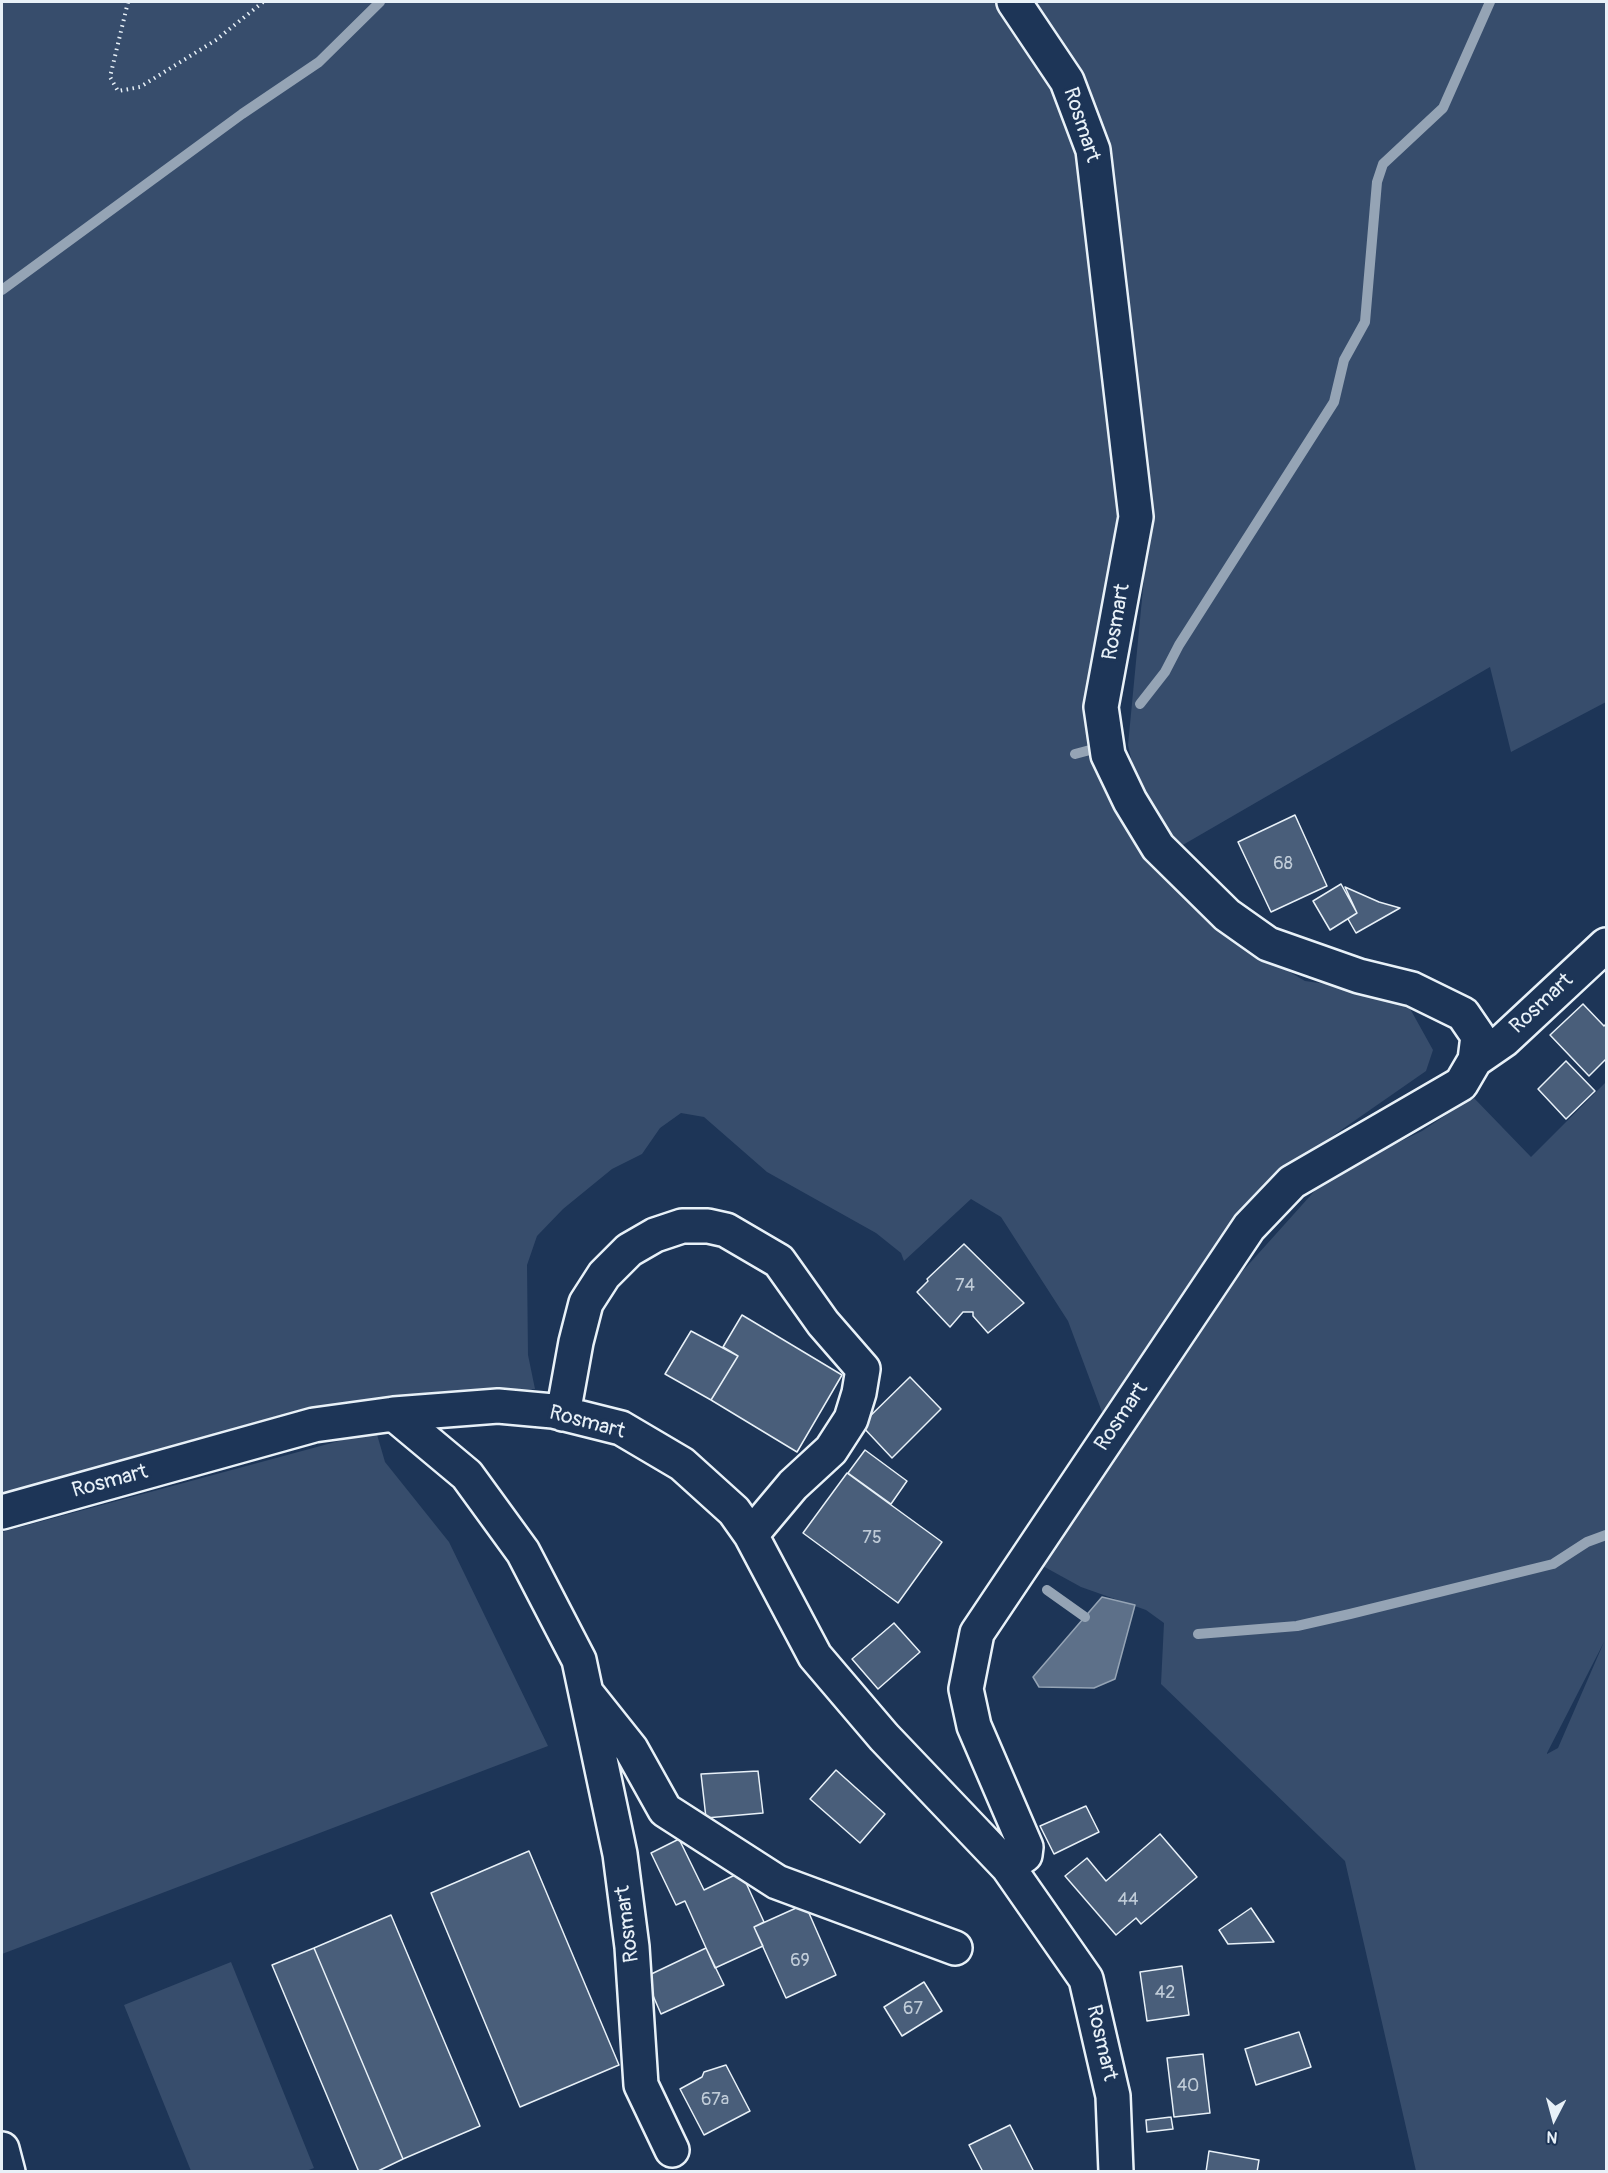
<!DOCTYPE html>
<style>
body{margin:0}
#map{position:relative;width:1608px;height:2173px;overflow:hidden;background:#1d3557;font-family:Pangolin,sans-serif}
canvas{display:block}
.frame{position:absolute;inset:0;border:3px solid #e8f1f8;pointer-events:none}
.north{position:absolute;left:1524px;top:2089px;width:60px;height:60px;-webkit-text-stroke:4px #1d3557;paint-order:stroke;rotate:186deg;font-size:16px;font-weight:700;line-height:24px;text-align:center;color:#e8f1f8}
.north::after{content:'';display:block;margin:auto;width:21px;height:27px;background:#e8f1f8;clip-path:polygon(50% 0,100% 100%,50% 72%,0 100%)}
</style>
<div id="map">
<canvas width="1608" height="2173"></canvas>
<div class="frame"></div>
<div class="north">N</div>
</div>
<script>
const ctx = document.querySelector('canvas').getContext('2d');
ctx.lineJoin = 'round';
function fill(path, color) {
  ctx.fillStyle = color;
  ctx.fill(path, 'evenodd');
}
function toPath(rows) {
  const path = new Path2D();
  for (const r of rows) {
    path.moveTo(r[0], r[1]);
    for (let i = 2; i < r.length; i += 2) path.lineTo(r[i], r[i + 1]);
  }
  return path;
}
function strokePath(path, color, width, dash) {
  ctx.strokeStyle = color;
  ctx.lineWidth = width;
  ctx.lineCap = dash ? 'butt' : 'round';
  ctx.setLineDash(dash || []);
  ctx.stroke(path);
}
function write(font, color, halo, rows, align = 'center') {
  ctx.font = font + ' Pangolin,sans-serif';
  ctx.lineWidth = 6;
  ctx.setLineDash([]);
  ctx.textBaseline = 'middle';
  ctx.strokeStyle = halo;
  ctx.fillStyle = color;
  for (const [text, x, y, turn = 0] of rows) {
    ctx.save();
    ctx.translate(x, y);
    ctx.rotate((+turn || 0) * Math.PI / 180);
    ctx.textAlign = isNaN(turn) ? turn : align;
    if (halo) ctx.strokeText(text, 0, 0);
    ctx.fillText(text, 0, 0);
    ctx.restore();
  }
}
fill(toPath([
 [2,2,1606,2,1606,702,1511,752,1490,667,1181,846,1166,829,1137,784,1128,745,1151,505,1100,149,1122,534,1087,715,1090,758,1146,854,1217,929,1305,981,1370,990,1408,1005,1433,1050,1426,1071,1301,1158,1105,1420,1068,1321,1001,1217,971,1199,904,1261,901,1253,876,1233,767,1172,704,1117,681,1113,660,1128,642,1154,612,1169,563,1209,537,1236,527,1265,528,1355,535,1389,387,1398,313,1412,2,1497],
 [1606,1082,1606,2171,1416,2171,1345,1861,1161,1684,1164,1623,1146,1610,1081,1587,1041,1565,1205,1313,1328,1176,1422,1131,1473,1097,1531,1157],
 [1604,1642,1558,1748,1547,1754,1547,1753],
 [376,1431,385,1462,449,1542,548,1746,2,1954,2,1532],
 [231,1962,314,2168,306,2171,191,2171,124,2005]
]), '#374d6c');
const water = toPath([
 [1102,1597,1135,1605,1115,1679,1094,1688,1039,1687,1033,1677,1102,1597]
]);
fill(water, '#5d7089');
strokePath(water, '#95a4b5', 1.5);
strokePath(toPath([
 [2,290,242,114,319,62,380,2],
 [1140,704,1165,672,1179,645,1334,402,1344,360,1365,322,1377,182,1383,164,1443,108,1490,2],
 [1075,754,1090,750],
 [1047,1590,1085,1617],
 [1198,1634,1297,1626,1350,1614,1553,1564,1587,1542,1606,1535]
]), '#95a4b5', 10);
const building = toPath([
 [1295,815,1327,886,1271,912,1238,842,1295,815],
 [1341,884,1357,913,1330,930,1313,901,1341,884],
 [1345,887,1379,902,1400,908,1356,933,1348,919,1357,913,1345,887],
 [1583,1004,1604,1026,1606,1024,1606,1059,1589,1076,1550,1035,1583,1004],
 [1566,1061,1595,1091,1566,1119,1538,1089,1566,1061],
 [964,1244,1024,1303,988,1333,973,1316,973,1312,963,1312,950,1327,917,1292,928,1281,927,1279,964,1244],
 [742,1315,842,1375,797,1452,711,1400,738,1356,723,1347,742,1315],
 [691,1331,738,1356,711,1400,665,1374,691,1331],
 [910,1377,941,1409,892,1458,861,1425,910,1377],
 [865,1450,907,1481,891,1504,848,1473,865,1450],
 [847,1473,942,1542,898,1603,803,1533,847,1473],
 [894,1623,920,1652,878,1689,852,1659,894,1623],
 [836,1770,885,1814,860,1843,810,1799,836,1770],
 [758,1771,763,1813,706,1818,701,1774,758,1771],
 [1086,1806,1099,1832,1054,1854,1040,1826,1086,1806],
 [1160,1834,1197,1877,1141,1924,1136,1918,1116,1935,1065,1876,1087,1858,1106,1881,1160,1834],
 [679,1839,704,1890,741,1872,764,1922,754,1927,763,1946,715,1968,685,1901,676,1905,651,1853,679,1839],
 [529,1851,619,2065,520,2107,431,1893,529,1851],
 [805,1904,836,1975,786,1998,754,1927,805,1904],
 [1251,1908,1274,1942,1228,1944,1219,1930,1251,1908],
 [391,1915,480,2126,403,2159,314,1948,391,1915],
 [314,1948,403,2159,376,2172,359,2172,272,1965,314,1948],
 [706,1948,724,1985,661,2014,645,1977,706,1948],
 [1182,1966,1189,2015,1147,2021,1140,1972,1182,1966],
 [924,1982,942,2011,902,2036,884,2007,924,1982],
 [1299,2032,1311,2067,1256,2085,1245,2049,1299,2032],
 [1203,2054,1210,2113,1174,2117,1167,2058,1203,2054],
 [726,2065,750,2111,704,2135,680,2089,702,2077,704,2072,726,2065],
 [1171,2117,1173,2129,1147,2132,1146,2120,1171,2117],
 [1010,2125,1034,2172,983,2172,969,2145,1010,2125],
 [1209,2151,1259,2160,1257,2172,1206,2172,1209,2151]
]);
fill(building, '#495e7a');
strokePath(building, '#e8f1f8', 1.5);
const minor = toPath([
 [1475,1060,1504,1040,1606,945],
 [394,1414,467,1475,523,1552,579,1660,620,1854,632,1947,641,2085,672,2150],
 [563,1414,576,1342,586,1303,604,1275,629,1250,655,1235,682,1226,708,1226,726,1230,779,1261,823,1323,863,1369,859,1393,851,1419,831,1450,793,1485,751,1535],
 [2,1512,314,1425,394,1414,498,1406,553,1411,621,1428,682,1464,734,1511,751,1535,815,1656,884,1737,1008,1867,1086,1979,1113,2096,1116,2172],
 [588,1695,631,1749,665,1810,777,1882,955,1948],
 [1008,1867,1025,1855,1026,1847,974,1726,966,1689,977,1633,1249,1227,1292,1182,1461,1084,1475,1060,1478,1036,1463,1014,1412,989,1359,976,1268,944,1227,915,1158,847,1130,801,1108,755,1101,707,1136,517,1093,150,1067,81,1014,2],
 [2,2149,8,2172]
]);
strokePath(minor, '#e8f1f8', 38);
strokePath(toPath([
 [128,2,110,77,118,91,140,87,216,40,263,2]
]), '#e8f1f8', 4, [1.5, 4.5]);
strokePath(minor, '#1d3557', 33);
write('18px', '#c0ccd8', null, [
 ["68",1283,864],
 ["74",965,1286],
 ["75",872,1538],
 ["44",1128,1900],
 ["69",800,1961],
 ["42",1165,1993],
 ["67",913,2009],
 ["40",1188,2086],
 ["67a",715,2100]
]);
write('21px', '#e8f1f8', '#1d3557', [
 ["Rosmart",1081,125,72],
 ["Rosmart",1117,622,-80],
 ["Rosmart",1542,1004,-43],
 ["Rosmart",1122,1417,-56],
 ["Rosmart",587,1423,15],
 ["Rosmart",110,1482,-15],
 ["Rosmart",628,1924,-97],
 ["Rosmart",1101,2043,77]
]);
</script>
